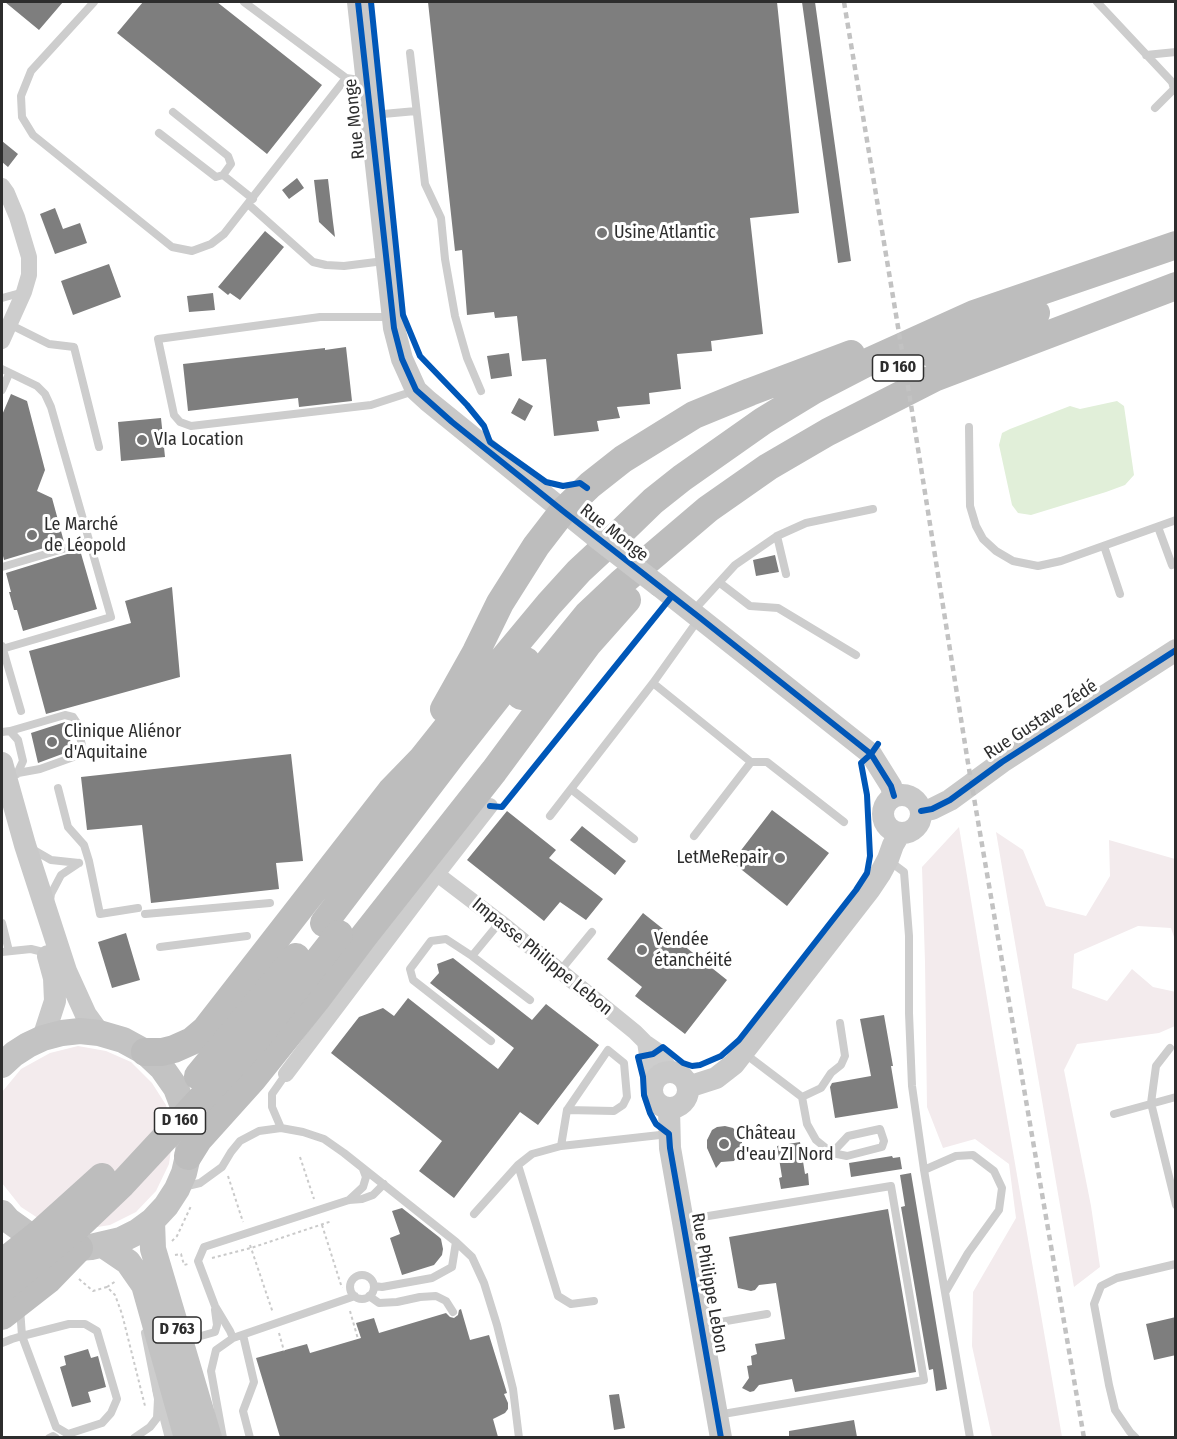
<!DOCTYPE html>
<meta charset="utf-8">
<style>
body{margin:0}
#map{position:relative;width:1177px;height:1439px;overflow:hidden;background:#fff;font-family:"Fira Sans Condensed",sans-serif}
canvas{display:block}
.frame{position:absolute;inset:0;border:3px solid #2d2d2d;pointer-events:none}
</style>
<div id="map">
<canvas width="1177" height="1439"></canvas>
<div class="frame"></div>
</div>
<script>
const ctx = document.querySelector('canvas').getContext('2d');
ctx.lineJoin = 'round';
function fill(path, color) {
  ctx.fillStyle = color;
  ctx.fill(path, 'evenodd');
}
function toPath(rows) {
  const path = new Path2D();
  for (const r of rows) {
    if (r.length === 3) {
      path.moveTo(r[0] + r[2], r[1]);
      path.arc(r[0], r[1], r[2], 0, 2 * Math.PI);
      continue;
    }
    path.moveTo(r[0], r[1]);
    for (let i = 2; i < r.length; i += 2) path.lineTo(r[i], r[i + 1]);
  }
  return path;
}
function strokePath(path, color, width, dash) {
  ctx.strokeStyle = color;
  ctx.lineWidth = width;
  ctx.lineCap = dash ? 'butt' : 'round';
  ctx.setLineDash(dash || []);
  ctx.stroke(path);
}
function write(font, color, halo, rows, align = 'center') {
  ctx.font = font + ' "Fira Sans Condensed",sans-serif';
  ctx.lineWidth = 6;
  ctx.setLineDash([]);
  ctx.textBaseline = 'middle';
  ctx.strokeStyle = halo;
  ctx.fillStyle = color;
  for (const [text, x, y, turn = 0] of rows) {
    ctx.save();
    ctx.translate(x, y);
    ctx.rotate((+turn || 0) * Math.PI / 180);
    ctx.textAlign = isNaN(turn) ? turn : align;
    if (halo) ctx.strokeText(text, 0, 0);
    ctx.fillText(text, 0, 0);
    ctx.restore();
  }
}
fill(toPath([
 [959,827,996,1053,1062,1437,992,1437,972,1346,973,1292,1016,1218,1009,1164,975,1139,943,1148,927,1107,925,962,922,867],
 [996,832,1023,850,1046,906,1086,916,1110,876,1109,840,1175,859,1175,940,1171,928,1138,926,1074,954,1072,988,1107,1001,1132,969,1153,987,1176,992,1175,1026,1159,1033,1077,1044,1064,1070,1091,1206,1100,1267,1074,1287],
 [78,1046,106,1051,131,1062,152,1083,166,1105,173,1135,169,1164,156,1191,136,1212,110,1225,79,1230,47,1224,21,1207,2,1183,2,1092,21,1069,50,1053]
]), '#f3ebed');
fill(toPath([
 [1117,401,1124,406,1134,475,1125,485,1106,492,1031,515,1018,513,1012,505,999,445,1002,433,1010,429,1070,406,1080,409]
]), '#e1efd9');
fill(toPath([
 [5,2,63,2,39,30],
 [143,2,217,2,322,85,267,154,117,33],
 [428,2,777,2,799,213,750,218,763,334,711,341,712,351,677,354,681,389,649,393,650,404,617,407,620,418,597,421,599,431,554,436,546,359,522,361,517,316,495,318,494,312,467,315,462,250,455,251],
 [802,2,815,2,851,261,838,263],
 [2,141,18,154,8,167,2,162],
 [297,178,304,188,289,199,282,190],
 [328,179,333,222,335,237,319,222,314,180],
 [55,208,63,229,80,223,87,243,55,254,40,214],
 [265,231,284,247,240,300,230,293,228,295,218,287],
 [109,264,121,297,73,315,61,281],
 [213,293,215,310,189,312,187,296],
 [346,347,352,401,299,407,298,398,188,411,183,364,325,348,325,350],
 [509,353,512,376,491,379,487,356],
 [11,394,27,401,45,470,37,491,52,498,64,542,4,560,2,552,2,415],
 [519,398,533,406,525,421,511,413],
 [161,418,165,457,121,461,118,422],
 [80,550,97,609,23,631,17,610,14,610,9,592,11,592,6,573],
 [775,555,779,572,756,576,753,560],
 [172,587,180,677,46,714,29,651,131,623,125,601],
 [65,722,73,750,38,763,31,733],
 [291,754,303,861,276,863,279,889,151,903,142,825,87,830,81,777],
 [772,810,829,853,787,906,732,862],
 [507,811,556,850,549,858,603,899,586,920,560,902,544,921,467,860],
 [582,826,626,861,615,875,570,840],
 [643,913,727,980,685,1034,635,996,642,987,607,959],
 [126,933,140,980,112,988,98,942],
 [453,958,532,1020,546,1004,599,1045,538,1125,520,1112,454,1198,419,1171,442,1141,331,1053,359,1017,383,1008,394,1016,408,998,498,1069,514,1048,430,983,439,973,437,964],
 [884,1015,893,1066,891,1066,898,1108,835,1118,830,1087,832,1083,871,1076,860,1019],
 [725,1126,733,1128,739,1134,742,1139,742,1147,734,1161,721,1162,716,1168,707,1148,707,1140,712,1130,717,1127],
 [800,1142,805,1174,808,1173,809,1185,781,1189,779,1178,782,1177,777,1146],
 [892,1156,893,1158,900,1157,902,1169,851,1177,849,1163],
 [911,1173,947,1389,936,1391,933,1369,929,1370,901,1207,905,1206,900,1175],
 [402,1208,439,1237,441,1239,443,1249,442,1255,434,1265,402,1275,390,1238,400,1234,392,1211],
 [888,1209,916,1372,795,1392,792,1379,759,1385,754,1391,750,1392,742,1388,749,1378,747,1366,752,1365,751,1356,757,1354,755,1344,785,1339,776,1283,759,1285,755,1290,751,1291,738,1288,729,1237],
 [461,1309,470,1340,489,1335,507,1393,504,1394,508,1403,508,1409,505,1413,493,1419,498,1437,280,1437,256,1358,307,1344,310,1353,361,1338,356,1323,374,1318,379,1333,446,1313,450,1317,454,1318,458,1315,459,1310],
 [1176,1317,1176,1355,1154,1360,1146,1324],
 [88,1349,91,1358,98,1356,106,1387,88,1392,91,1402,72,1407,60,1367,66,1365,64,1356],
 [619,1394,625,1428,614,1430,609,1395],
 [854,1420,857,1437,789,1437,789,1431]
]), '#7e7e7e');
strokePath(toPath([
 [300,1157,314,1199],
 [228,1176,243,1222],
 [322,1225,342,1288],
 [172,1241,177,1236,191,1206],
 [250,1245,273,1313],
 [175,1255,181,1254,184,1265,188,1264],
 [212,1258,251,1248,332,1221],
 [79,1279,93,1291,107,1287,115,1295,122,1314,145,1406],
 [107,1287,116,1281],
 [350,1311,358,1339],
 [279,1333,284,1351]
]), '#cacaca', 2, [3, 3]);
strokePath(toPath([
 [94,2,31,71,21,96,22,117,33,135,172,247,192,251,211,244,224,234,346,78],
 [244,2,346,78,366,81],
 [1097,2,1172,82,1174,89,1155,108],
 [410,53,425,184,441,218,445,259,455,316,467,358,481,391],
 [1146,55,1176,52],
 [173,112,228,156,231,164,223,175,253,199],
 [372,115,416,111],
 [159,133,216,177,223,175],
 [248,204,313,262,326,265,344,266,384,261],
 [2,298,24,292],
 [392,317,320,317,158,339,174,415,180,422,191,426,371,405,414,391],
 [9,324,49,344,74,347,99,447],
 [2,369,37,386,45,394,51,407,111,617,2,649],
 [2,390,9,374],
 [969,427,970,506,976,526,983,539,996,551,1013,561,1038,566,1061,561,1176,520],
 [1158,527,1172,565],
 [777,536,786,574],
 [1104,546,1120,594],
 [2,567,90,541],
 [720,583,750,606,778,608,856,655],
 [694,610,735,565,777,536,806,523,873,509],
 [2,646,21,711],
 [653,683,751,762,767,762,844,822],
 [10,731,65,715,73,717,77,723,83,750,79,755,40,769,18,773],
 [2,732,10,731,18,740,23,761,17,774],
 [58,788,68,827,84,845,89,861,100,914,138,908],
 [571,789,634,839],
 [550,816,653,683,698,620],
 [694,836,751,762],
 [32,849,51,860,79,863],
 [888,860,904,872,909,936,909,1013,912,1086,924,1170,970,1438],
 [50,901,51,894,61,875,79,863],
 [145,914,270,903],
 [2,923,9,951],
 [160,947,247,936],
 [2,952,31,949,47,953],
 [472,956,500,922],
 [560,971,592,932],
 [491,1041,413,980,410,969,431,941,446,939,472,956,530,1000],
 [1170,1048,1156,1066,1151,1103,1176,1205],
 [744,1053,802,1097,807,1124,816,1140,832,1153,847,1156,882,1147,884,1141,880,1129,848,1136,832,1153],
 [802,1097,821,1088,831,1073,841,1065,845,1056,840,1023],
 [1114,1114,1176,1097],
 [281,1128,272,1107,272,1094,286,1074],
 [561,1146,567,1110,608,1050,624,1063,627,1097,623,1105,614,1111,567,1110],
 [518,1165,558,1296,571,1304,594,1301],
 [924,1170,956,1156,973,1155,994,1171,1002,1188,999,1210,968,1253,946,1291],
 [183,1187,200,1183,222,1167,231,1152,240,1141,259,1131,281,1128,303,1132,324,1139,344,1153,456,1242,452,1267,432,1278,382,1287,374,1286],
 [349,1200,363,1187,366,1177,363,1169],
 [474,1214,518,1165,532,1154,561,1146,669,1134],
 [684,1220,891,1186,924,1380,717,1415],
 [456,1242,472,1257,484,1283,497,1325,513,1389,519,1438],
 [362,1287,12],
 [369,1296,379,1303,397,1302,420,1297,436,1296,446,1301,453,1312],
 [703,1325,767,1314],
 [243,1335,254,1382,243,1411,250,1438],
 [183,1336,194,1338,215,1332,217,1325,215,1310],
 [233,1338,230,1331,215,1306,198,1261,204,1247,349,1200,362,1199,373,1195,384,1184],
 [2,1343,12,1339,22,1336,69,1324,85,1324,97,1331,117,1399,111,1413,102,1423,68,1434,56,1427,22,1336,20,1308],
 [49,1438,53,1436,56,1438],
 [134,1438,150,1427,157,1418,158,1399,145,1333],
 [223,1438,211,1371,216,1350,233,1338,355,1296],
 [1136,1438,1130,1432,1115,1410,1109,1385,1094,1304,1101,1286,1117,1278,1176,1264]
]), '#cdcdcd', 8);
strokePath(toPath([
 [2,186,7,193,17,217,29,257,29,275,24,292,2,341],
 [490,806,437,874,500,922,635,1032,645,1042,658,1051,672,1072],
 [645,1042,647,1055,655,1081],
 [286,1074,437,874],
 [160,1388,173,1438]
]), '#cdcdcd', 16);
strokePath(toPath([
 [358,2,394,328,402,359,416,390,428,401,597,538],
 [659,586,871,754,891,786,894,796],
 [2,763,25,845,66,971,86,1015,99,1033],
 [902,814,19],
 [921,811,932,809,950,800,1002,762,1176,650],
 [43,1038,55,1001,54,978,48,956],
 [670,1090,18],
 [688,1087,716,1078,734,1064,870,889,880,874,888,859,893,845,900,833],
 [669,1109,670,1148,721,1438]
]), '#c9c9c9', 22);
strokePath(toPath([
 [2,1065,14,1054,28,1045,43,1038,62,1033,80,1031,99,1033,123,1040,145,1052,162,1068,176,1088,184,1109,189,1133,188,1156,184,1173,177,1189,166,1206,152,1221,137,1232,121,1240,91,1247,79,1248,53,1244,29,1235,8,1220,2,1213],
 [152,1221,153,1249,209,1438],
 [103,1245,128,1262,144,1285,187,1438]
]), '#c3c3c3', 26);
strokePath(toPath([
 [931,353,1036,313],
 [521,696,587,615,621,583,708,509,768,467,828,432,934,378,1176,286],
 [444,709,476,652,500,603,536,546,563,511,590,485,623,459,694,415,750,392,851,354],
 [324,923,452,755,526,661],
 [145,1052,162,1052,174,1049,192,1041,205,1030,391,791,422,759,465,705,549,604,579,571,621,532,653,501,682,478,763,421,814,390,870,361,974,314,1176,245],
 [188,1156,198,1140,252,1080,316,1000,364,936,494,771,588,644,627,600],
 [2,1316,48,1280,79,1248]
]), '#bdbdbd', 28);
strokePath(toPath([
 [844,2,912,411,968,763,1084,1438]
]), '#c2c2c2', 4.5, [6, 4.5]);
strokePath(toPath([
 [597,538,659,586]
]), '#c9c9c9', 22);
strokePath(toPath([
 [198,1076,296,957],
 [2,1263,41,1232,102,1177],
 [2,1289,80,1224,122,1184,253,1043,339,934]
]), '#bdbdbd', 28);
strokePath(toPath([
 [358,2,394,328,402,359,416,390,452,422,563,511,699,617,871,754,891,786,894,796],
 [371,2,403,315,420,356,467,405,484,426,490,442,546,482,563,486,580,483,587,488],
 [490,806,502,807,672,596],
 [921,811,932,809,950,800,1002,762,1176,650],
 [721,1438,670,1148,669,1134,656,1124,650,1113,644,1095,643,1077,638,1057,653,1054,663,1047,683,1063,692,1066,700,1065,721,1056,739,1040,856,890,867,873,870,856,867,795,861,763,871,754,878,744]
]), '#0057b8', 6);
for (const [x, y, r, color] of [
 [602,233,6,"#767676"],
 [142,440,6,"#767676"],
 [32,535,6,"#767676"],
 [52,742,6,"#767676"],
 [780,858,6,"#767676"],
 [642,950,6,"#767676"],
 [724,1144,6,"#767676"]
]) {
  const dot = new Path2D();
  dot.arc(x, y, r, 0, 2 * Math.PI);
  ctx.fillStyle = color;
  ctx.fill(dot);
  strokePath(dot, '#fff', 2);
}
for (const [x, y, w] of [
 [898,368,51],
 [180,1121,51],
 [177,1330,48]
]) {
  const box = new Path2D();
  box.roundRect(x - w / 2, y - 13, w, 26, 4.5);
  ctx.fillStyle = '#fff';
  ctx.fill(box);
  strokePath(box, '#2d2d2d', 1.5);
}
write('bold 16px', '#2d2d2d', null, [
 ["D 160",898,368],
 ["D 160",180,1121],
 ["D 763",177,1330]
]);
write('18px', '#2d2d2d', '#fff', [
 ["Rue Monge",355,119,-96],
 ["Rue Monge",614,533,38],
 ["Rue Gustave Zédé",1041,720,-33],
 ["Impasse Philippe Lebon",542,957,39],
 ["Rue Philippe Lebon",709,1283,80]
]);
write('18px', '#2d2d2d', '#fff', [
 ["Usine Atlantic",614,233],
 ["VIa Location",154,440],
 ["Le Marché",44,525],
 ["de Léopold",44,546],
 ["Clinique Aliénor",64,732],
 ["d'Aquitaine",64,753],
 ["LetMeRepair",768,858,"right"],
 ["Vendée",654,940],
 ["étanchéité",654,961],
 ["Château",736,1134],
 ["d'eau ZI Nord",736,1155]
], 'left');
</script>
